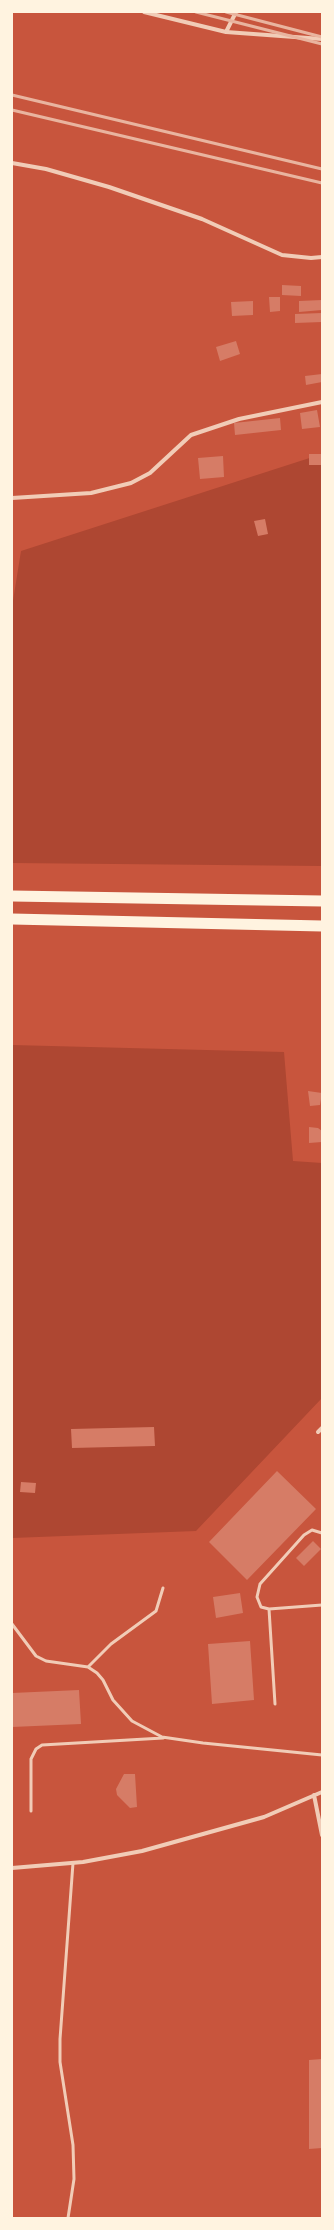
<!DOCTYPE html>
<style>
body{margin:0}
#map{position:relative;width:334px;height:2230px;overflow:hidden;background:#c8553d;font-family:"Source Sans 3",sans-serif}
canvas{display:block}
.frame{position:absolute;inset:0;border:13px solid #fff3e0;pointer-events:none}
</style>
<div id="map">
<canvas width="334" height="2230"></canvas>
<div class="frame"></div>
</div>
<script>
const ctx = document.querySelector('canvas').getContext('2d');
ctx.lineJoin = 'round';
function fill(path, color) {
  ctx.fillStyle = color;
  ctx.fill(path, 'evenodd');
}
function toPath(rows) {
  const path = new Path2D();
  for (const r of rows) {
    path.moveTo(r[0], r[1]);
    for (let i = 2; i < r.length; i += 2) path.lineTo(r[i], r[i + 1]);
  }
  return path;
}
function strokePath(path, color, width, dash) {
  ctx.strokeStyle = color;
  ctx.lineWidth = width;
  ctx.lineCap = dash ? 'butt' : 'round';
  ctx.setLineDash(dash || []);
  ctx.stroke(path);
}
fill(toPath([
 [322,454,322,866,12,863,12,607,21,551],
 [12,1045,284,1052,293,1161,322,1163,322,1398,196,1531,12,1538]
]), '#ae4732');
fill(toPath([
 [282,285,301,286,301,296,282,295],
 [269,297,280,297,280,311,270,312],
 [322,300,322,310,299,312,299,301],
 [253,301,253,315,232,316,231,302],
 [322,313,322,322,295,323,295,314],
 [236,341,240,354,220,361,216,347],
 [322,374,322,382,306,385,305,376],
 [317,410,320,427,302,429,300,413],
 [280,418,281,430,235,435,234,423],
 [309,454,322,454,322,465,309,465],
 [223,456,224,477,200,479,198,458],
 [265,519,268,534,258,536,254,521],
 [308,1091,322,1093,320,1105,310,1106],
 [309,1127,318,1128,322,1131,322,1142,309,1143],
 [154,1427,155,1446,72,1448,71,1429],
 [277,1471,316,1509,247,1580,209,1542],
 [21,1482,36,1483,35,1493,20,1492],
 [313,1541,321,1549,304,1566,296,1558],
 [240,1593,243,1613,216,1618,213,1597],
 [250,1641,254,1700,212,1704,208,1644],
 [79,1690,81,1724,12,1727,12,1693],
 [124,1774,135,1774,137,1807,130,1808,117,1795,116,1789],
 [322,2059,322,2148,309,2149,309,2060]
]), '#d67c66');
strokePath(toPath([
 [322,1533,312,1530,304,1535,260,1584,257,1597,261,1607,269,1609,322,1605],
 [269,1609,275,1704],
 [12,1624,36,1656,46,1661,88,1667,97,1673,103,1680,113,1700,132,1721,162,1737,203,1743,322,1755],
 [88,1667,111,1644,156,1611,163,1588],
 [31,1811,31,1759,36,1749,42,1745,163,1738],
 [68,2218,74,2179,73,2145,60,2062,60,2039,73,1863]
]), '#f1ccb7', 3);
strokePath(toPath([
 [144,12,226,32,322,39],
 [226,32,236,12],
 [12,163,46,169,109,187,202,219,282,255,311,258,322,257],
 [12,498,91,493,131,483,150,473,191,435,239,419,322,402],
 [318,1432,322,1428],
 [314,1795,322,1835],
 [12,1868,83,1862,142,1851,264,1817,322,1792]
]), '#f1ccb7', 4);
strokePath(toPath([
 [12,896,322,901],
 [12,919,322,926]
]), '#fff3e0', 11);
strokePath(toPath([
 [196,12,322,44],
 [226,12,322,37],
 [12,95,322,169],
 [12,110,322,183]
]), '#e9b49f', 3);
</script>
